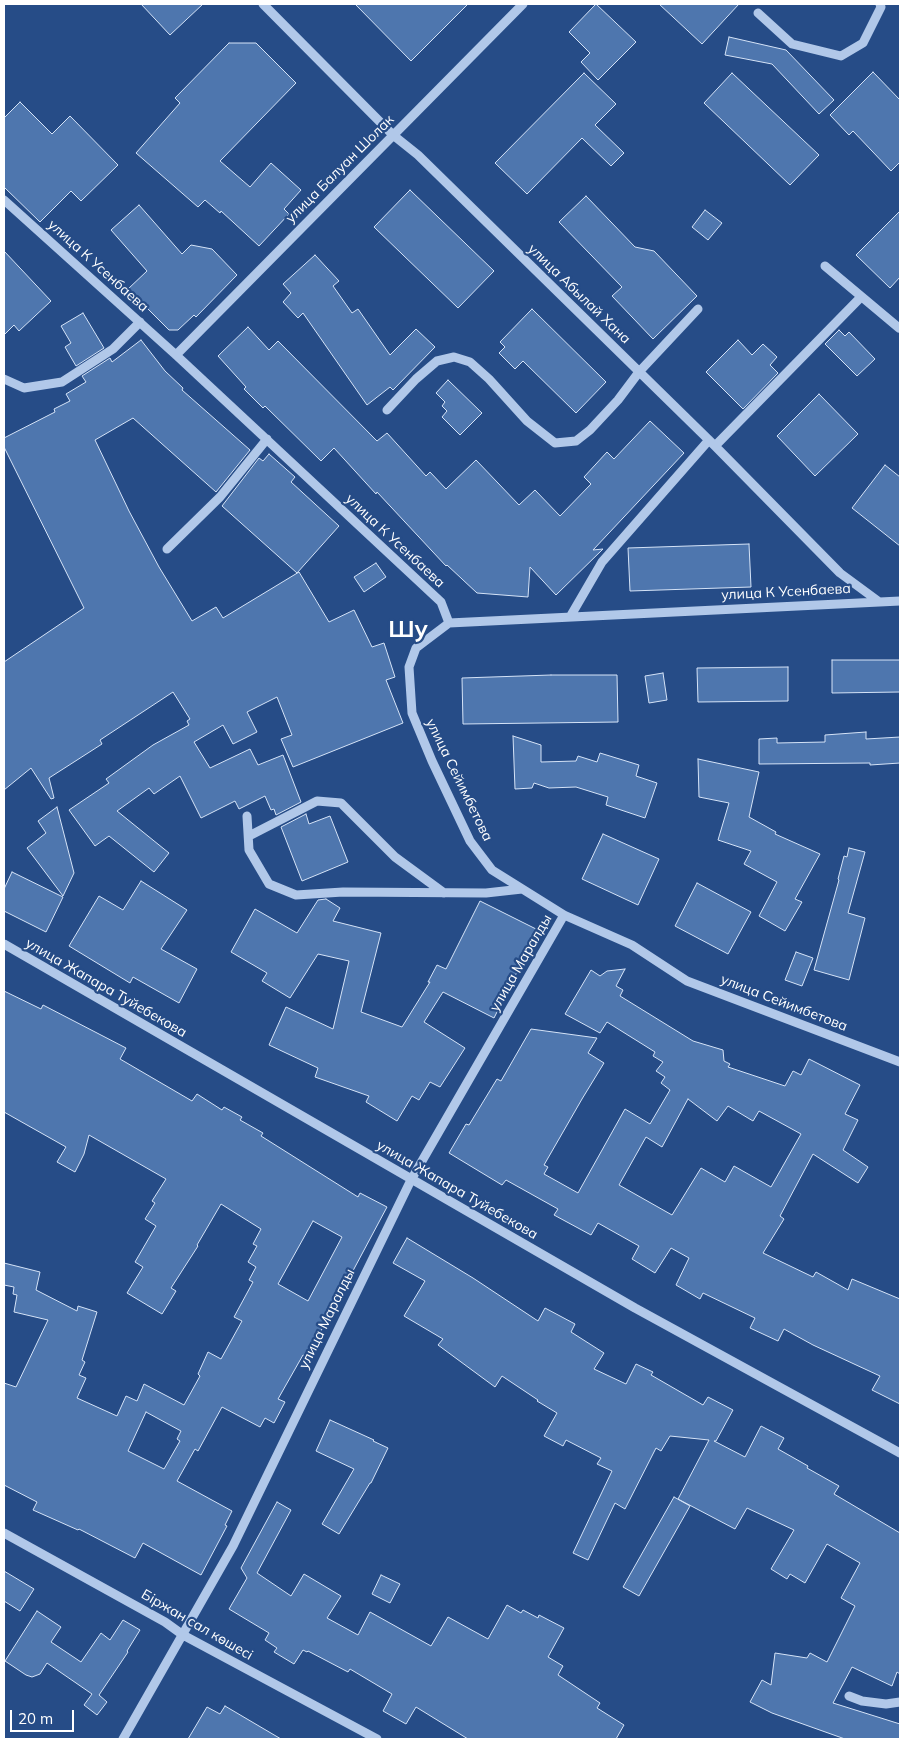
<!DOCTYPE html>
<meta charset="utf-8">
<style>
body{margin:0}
#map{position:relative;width:904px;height:1743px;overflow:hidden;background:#264c87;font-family:Mulish,sans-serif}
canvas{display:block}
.frame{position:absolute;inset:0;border:5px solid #fff;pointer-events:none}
.scale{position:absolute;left:10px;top:1710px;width:64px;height:22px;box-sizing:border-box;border:2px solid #fff;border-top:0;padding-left:6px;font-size:15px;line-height:18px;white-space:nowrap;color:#fff;-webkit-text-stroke:4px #264c87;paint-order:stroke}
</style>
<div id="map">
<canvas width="904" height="1743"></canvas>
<div class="frame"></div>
<div class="scale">20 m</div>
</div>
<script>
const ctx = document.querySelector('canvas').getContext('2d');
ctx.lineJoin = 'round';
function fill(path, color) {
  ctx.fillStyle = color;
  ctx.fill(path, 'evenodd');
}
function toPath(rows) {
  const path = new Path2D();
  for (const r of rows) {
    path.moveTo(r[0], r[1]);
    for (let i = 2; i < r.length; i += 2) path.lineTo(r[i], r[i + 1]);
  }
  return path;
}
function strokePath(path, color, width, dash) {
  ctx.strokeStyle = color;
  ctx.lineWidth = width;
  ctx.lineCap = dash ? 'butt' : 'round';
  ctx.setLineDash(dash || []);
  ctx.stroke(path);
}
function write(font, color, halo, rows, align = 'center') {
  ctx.font = font + ' Mulish,sans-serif';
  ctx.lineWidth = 4.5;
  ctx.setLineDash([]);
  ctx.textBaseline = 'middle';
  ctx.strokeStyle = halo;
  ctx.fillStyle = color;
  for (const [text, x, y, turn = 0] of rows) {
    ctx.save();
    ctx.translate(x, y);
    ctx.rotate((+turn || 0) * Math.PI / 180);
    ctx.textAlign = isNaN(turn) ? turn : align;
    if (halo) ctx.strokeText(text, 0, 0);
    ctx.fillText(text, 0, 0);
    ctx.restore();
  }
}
const building = toPath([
 [141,4,203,4,170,35,141,4],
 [355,4,468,4,411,61,355,4],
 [596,4,636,42,598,80,581,62,590,53,569,32,596,4],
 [659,4,739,4,702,44,659,4],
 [729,37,786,50,834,100,819,114,772,64,725,55,729,37],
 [229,43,256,43,296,83,220,161,250,187,271,163,301,190,284,209,289,214,259,246,221,211,220,213,205,200,198,207,136,153,180,103,175,98,229,43],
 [873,72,900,100,900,162,891,171,853,131,849,135,830,115,873,72],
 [584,73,616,104,595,125,624,153,611,166,582,138,527,194,495,163,584,73],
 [732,73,819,155,790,185,704,103,732,73],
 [20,102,52,134,70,116,118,165,81,201,71,191,40,222,4,187,4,118,20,102],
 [410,190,494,271,458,308,374,227,410,190],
 [586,196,635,247,654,251,697,296,653,339,612,296,622,287,559,222,586,196],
 [139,205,182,254,191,245,212,249,237,275,196,317,194,315,178,330,169,330,128,289,147,271,111,230,139,205],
 [705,210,722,223,708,240,692,227,705,210],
 [900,211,900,277,890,288,856,255,900,211],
 [4,251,51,301,19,331,14,325,4,335,4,251],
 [315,255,339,281,333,286,352,313,358,309,390,355,416,329,435,347,393,390,390,387,367,405,303,313,298,318,283,302,291,293,283,284,315,255],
 [532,309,606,382,576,413,523,361,515,369,499,353,505,347,500,342,532,309],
 [83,313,104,348,76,366,65,347,71,343,61,326,83,313],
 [248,327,269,350,278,341,377,441,387,433,426,476,430,472,446,489,476,460,519,505,535,490,560,516,591,484,584,477,607,452,614,459,650,421,684,453,593,550,603,549,556,595,530,567,528,597,477,593,447,565,446,566,377,492,376,494,334,448,321,461,265,406,263,408,244,389,246,387,218,356,248,327],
 [839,330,845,336,849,332,875,359,857,376,825,344,839,330],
 [141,340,165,371,183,388,182,390,250,450,216,492,133,418,95,440,129,511,159,567,192,621,216,607,223,618,299,572,329,622,354,610,372,647,384,643,395,677,386,680,403,723,293,767,281,739,292,735,277,697,247,712,257,732,233,744,223,725,194,742,210,768,250,749,258,765,283,755,301,802,276,815,274,809,271,810,265,796,239,809,235,801,201,818,180,776,154,794,149,788,117,811,169,853,154,872,109,836,95,846,69,810,109,783,106,779,153,745,189,725,187,721,190,719,173,692,100,740,102,744,49,778,54,798,51,799,31,768,4,790,4,662,84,608,4,447,4,438,55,412,54,409,70,401,66,394,86,382,82,376,110,358,112,362,141,340],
 [738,340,752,355,763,344,777,357,770,365,778,373,743,409,706,372,738,340],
 [448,380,482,413,460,435,442,417,447,411,442,406,445,402,436,393,448,380],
 [819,394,858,434,815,476,777,436,819,394],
 [269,454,295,477,291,482,339,526,297,573,222,506,259,458,263,461,269,454],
 [885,465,900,477,900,546,852,508,885,465],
 [749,544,751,587,630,591,628,548,749,544],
 [376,563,386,577,364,592,354,577,376,563],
 [832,660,900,660,900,692,832,693,832,660],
 [788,667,788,701,698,702,697,668,788,667],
 [663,673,667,700,649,703,645,676,663,673],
 [551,675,617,675,618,722,463,724,462,678,551,675],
 [866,732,866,739,900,737,900,763,870,765,870,763,759,764,759,739,777,738,777,743,825,742,825,735,866,732],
 [513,736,541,745,541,762,576,761,578,756,597,762,600,753,639,765,636,776,657,783,645,818,606,805,608,797,576,787,549,788,534,783,532,788,515,789,513,736],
 [698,759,759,772,749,817,776,832,775,834,820,854,795,899,802,902,785,931,759,916,777,882,744,864,751,851,718,840,729,803,699,797,698,759],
 [57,807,74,873,63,896,27,848,46,833,38,821,57,807],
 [306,814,309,824,330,816,348,862,302,881,281,827,306,814],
 [603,834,659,859,638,905,582,879,603,834],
 [849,848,865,852,848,913,865,918,849,980,814,970,839,880,838,879,844,856,847,857,849,848],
 [12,872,63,897,46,932,4,911,4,889,12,872],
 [141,881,187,910,161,949,197,969,179,1003,133,977,130,983,69,946,99,896,123,910,141,881],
 [697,883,751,912,728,954,675,926,697,883],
 [326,899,340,908,333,921,381,933,361,1012,402,1027,430,982,428,982,437,965,446,969,480,901,538,930,494,1018,443,992,424,1022,465,1048,440,1087,430,1082,419,1100,412,1096,397,1121,366,1102,369,1096,315,1077,318,1068,269,1045,286,1007,333,1029,349,961,318,954,290,998,262,981,267,973,231,952,255,909,297,933,318,900,326,899],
 [796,952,813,958,802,986,785,980,796,952],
 [625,969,616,986,623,990,620,996,693,1041,723,1050,724,1061,730,1064,728,1067,785,1086,793,1071,801,1075,809,1059,860,1085,845,1114,858,1120,843,1150,868,1167,858,1183,813,1154,780,1216,784,1219,763,1253,813,1277,816,1272,848,1290,852,1279,900,1299,900,1404,872,1390,880,1376,813,1345,784,1329,778,1341,750,1328,755,1318,703,1293,700,1299,676,1285,689,1258,671,1248,655,1273,632,1259,639,1246,598,1223,591,1235,554,1215,558,1209,506,1180,502,1185,449,1153,466,1124,469,1125,497,1079,501,1081,531,1029,597,1038,588,1053,604,1063,582,1099,544,1165,548,1167,544,1174,578,1193,625,1109,650,1124,670,1090,661,1083,665,1077,656,1071,663,1062,653,1056,655,1052,607,1022,600,1033,565,1014,591,970,600,976,607,971,625,969],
 [688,1099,717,1121,728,1106,753,1121,759,1111,801,1134,771,1187,734,1166,725,1182,701,1168,672,1215,619,1185,646,1137,662,1147,688,1099],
 [4,991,41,1009,43,1005,126,1048,120,1059,192,1101,197,1094,222,1110,224,1107,242,1117,240,1120,263,1133,261,1136,315,1170,358,1197,360,1193,387,1207,307,1357,303,1355,278,1399,285,1402,274,1423,265,1418,260,1427,222,1407,198,1451,195,1449,177,1481,232,1511,225,1525,227,1526,201,1575,143,1543,135,1558,79,1529,78,1530,33,1510,37,1502,4,1485,4,1383,16,1387,48,1320,14,1312,17,1295,13,1294,14,1287,4,1285,4,1263,40,1272,36,1290,77,1311,78,1306,97,1312,82,1360,85,1362,79,1375,86,1378,77,1398,117,1416,126,1396,137,1401,144,1384,184,1405,200,1376,198,1374,208,1352,221,1359,242,1321,234,1317,253,1282,249,1280,256,1267,248,1262,257,1246,253,1244,261,1229,221,1204,197,1245,198,1246,171,1288,176,1291,162,1314,127,1293,143,1267,135,1262,156,1226,145,1219,155,1203,152,1201,166,1179,89,1135,84,1154,75,1172,57,1162,66,1147,4,1112,4,991],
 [313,1221,342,1237,308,1301,278,1284,313,1221],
 [146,1412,181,1431,177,1439,180,1441,164,1469,128,1451,146,1412],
 [407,1238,473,1278,538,1321,545,1308,575,1324,571,1332,604,1353,594,1369,626,1384,636,1364,653,1372,651,1375,703,1405,708,1397,733,1410,716,1441,714,1441,745,1457,761,1426,784,1438,778,1449,808,1466,807,1468,839,1486,834,1494,900,1533,900,1674,897,1672,892,1686,852,1667,833,1703,900,1724,900,1739,845,1739,772,1713,750,1702,762,1680,771,1685,775,1653,807,1658,810,1653,827,1662,855,1606,841,1598,860,1563,827,1544,805,1583,790,1574,787,1579,771,1569,794,1530,747,1508,735,1529,678,1499,709,1440,670,1436,661,1451,656,1448,625,1509,615,1503,588,1560,573,1553,612,1471,597,1464,601,1458,566,1440,563,1446,544,1436,557,1413,537,1401,538,1400,502,1376,495,1387,438,1345,443,1339,404,1316,425,1281,393,1263,407,1238],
 [330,1420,374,1440,373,1441,388,1448,371,1483,370,1483,339,1534,322,1524,354,1469,316,1451,330,1420],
 [674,1497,690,1506,639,1596,623,1587,674,1497],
 [277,1502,291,1510,257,1573,291,1596,304,1574,341,1596,327,1618,358,1635,370,1612,431,1646,448,1617,488,1639,507,1605,521,1613,523,1610,538,1618,539,1615,564,1628,548,1657,563,1666,558,1675,600,1703,597,1708,624,1725,616,1739,468,1739,416,1707,406,1724,383,1711,392,1694,350,1669,348,1672,308,1651,307,1652,303,1650,294,1664,274,1652,277,1648,265,1640,269,1633,229,1609,247,1578,241,1568,277,1502],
 [4,1571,34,1589,20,1611,4,1601,4,1571],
 [381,1575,400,1584,390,1603,372,1594,381,1575],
 [37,1611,61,1627,51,1642,81,1662,101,1633,110,1640,123,1620,140,1630,127,1651,128,1652,99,1695,107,1702,97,1715,84,1705,92,1694,47,1663,40,1674,32,1677,26,1675,5,1661,37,1611],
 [225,1706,281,1739,188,1739,207,1707,220,1714,225,1706]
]);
fill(building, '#4e76ae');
strokePath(building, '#d5e3f7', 1);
strokePath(toPath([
 [263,4,393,135,418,155,715,446,840,573,878,601],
 [758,13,792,44,841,56,863,43,881,7,880,4],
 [4,200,176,355,441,602,449,623],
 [825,266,899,328,900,327],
 [176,355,523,4],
 [4,379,24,388,62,382,113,349,140,322],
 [387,410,416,379,437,361,454,357,470,362,489,379,527,421,555,443,576,441,590,430,618,400,639,372,698,309],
 [715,446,861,297],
 [167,549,220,497,267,439],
 [570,617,602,562,709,440],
 [449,623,416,648,409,667,412,713,432,761,470,841,492,870,564,915,632,945,687,981,900,1062],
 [449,623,900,601],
 [247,816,249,850,269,884,296,895,343,892,486,893,522,889],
 [249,836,317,801,341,803,395,857,444,893],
 [4,944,635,1308,900,1453],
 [4,1533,165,1622,183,1635,377,1739],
 [849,1696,862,1701,886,1704,900,1702],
 [123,1739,233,1546,411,1180,564,915]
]), '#b1c8e9', 9);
write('14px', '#fff', '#264c87', [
 ["улица Балуан Шолак",340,169,-45],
 ["улица К Усенбаева",98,266,42],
 ["улица Абылай Хана",579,294,44],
 ["улица К Усенбаева",395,541,43],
 ["улица К Усенбаева",786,592,-3],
 ["улица Сейимбетова",459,780,64],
 ["улица Маралды",521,963,-60],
 ["улица Жапара Туйебекова",106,988,30],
 ["улица Сейимбетова",784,1003,21],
 ["улица Жапара Туйебекова",457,1190,30],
 ["улица Маралды",327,1319,-64],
 ["Біржан сал көшесі",197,1625,30]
]);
write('bold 24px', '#fff', '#264c87', [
 ["Шу",408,630]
]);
</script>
